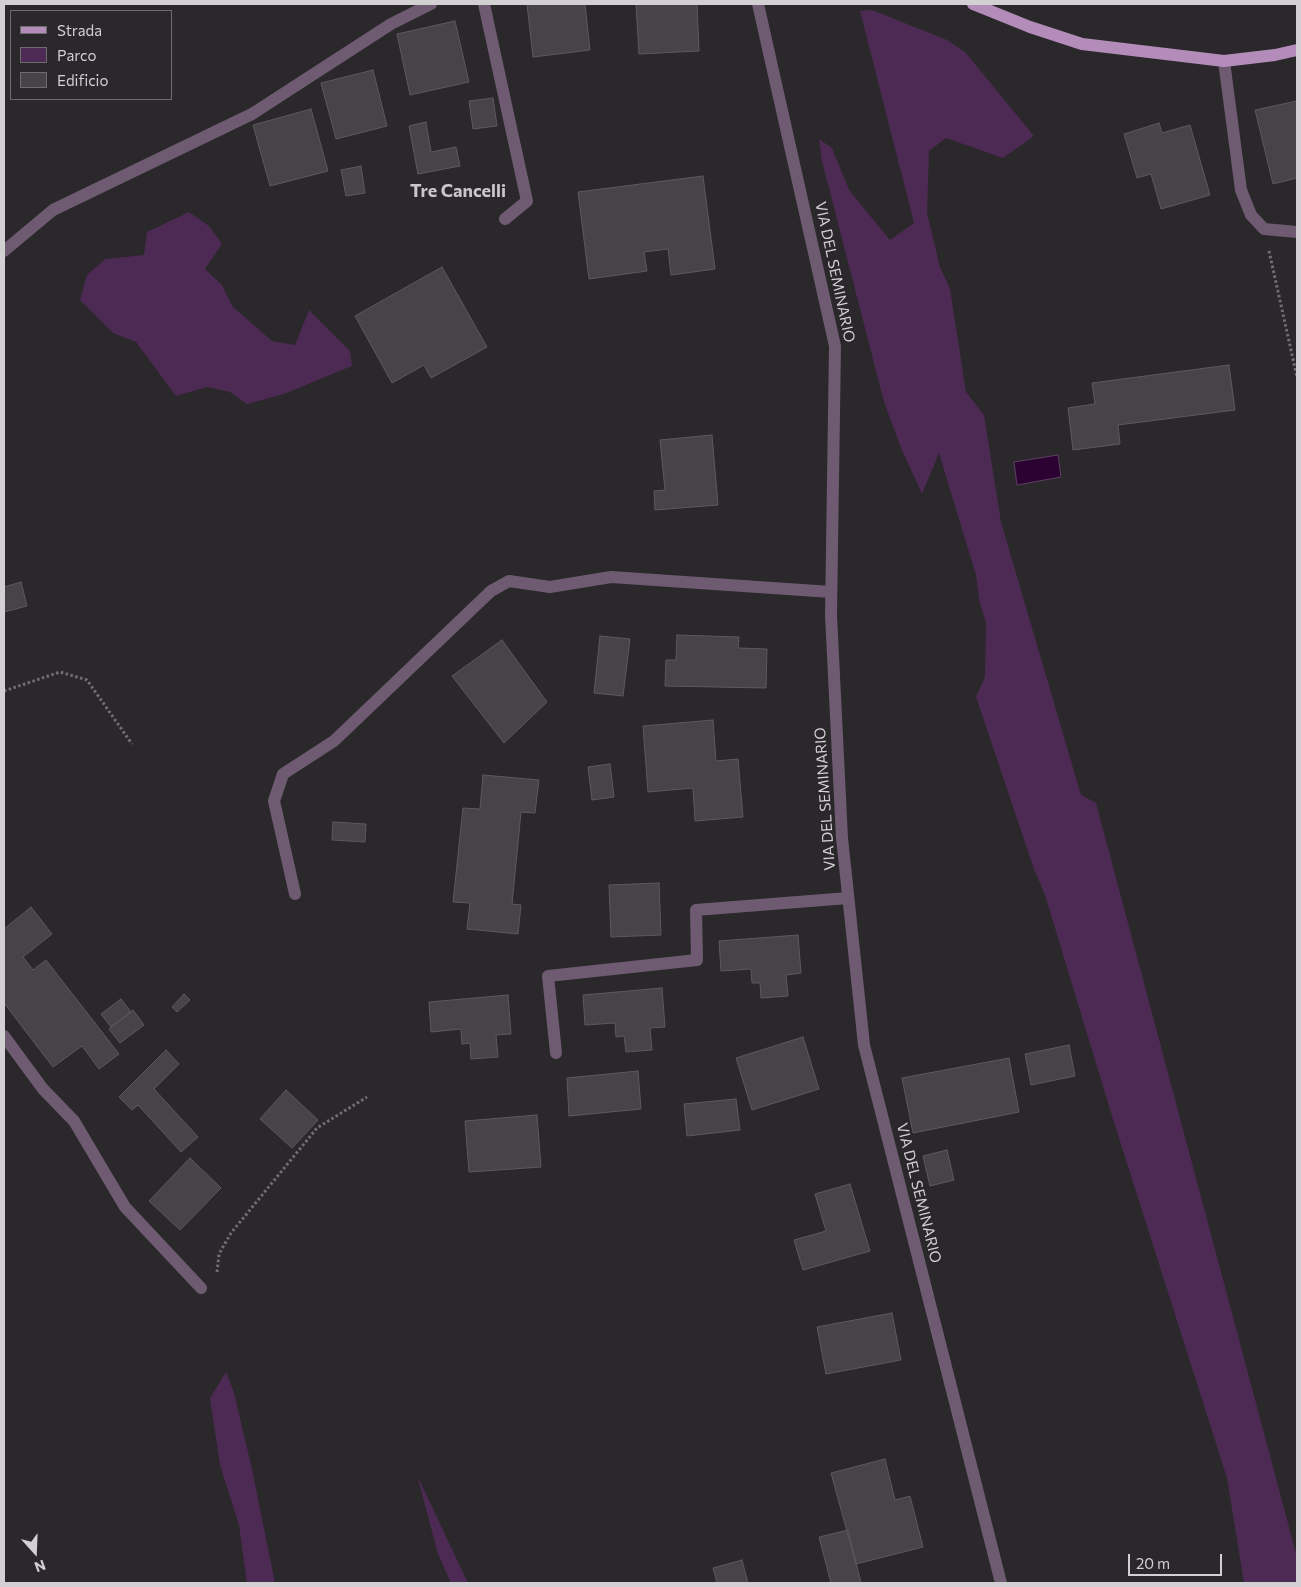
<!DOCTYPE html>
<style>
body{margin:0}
#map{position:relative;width:1301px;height:1587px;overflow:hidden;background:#2a282a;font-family:Commissioner,sans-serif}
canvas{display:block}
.frame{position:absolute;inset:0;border:5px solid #d2d0d2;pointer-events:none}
.legend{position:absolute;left:10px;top:10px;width:162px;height:90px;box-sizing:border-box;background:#2a282a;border:1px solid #6d6b6d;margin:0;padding:6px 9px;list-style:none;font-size:15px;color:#d2d0d2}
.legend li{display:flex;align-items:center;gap:10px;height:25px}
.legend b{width:25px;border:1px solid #6d6b6d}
.north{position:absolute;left:10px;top:1527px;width:50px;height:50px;-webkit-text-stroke:4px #2a282a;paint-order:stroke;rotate:160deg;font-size:14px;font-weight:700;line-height:20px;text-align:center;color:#d2d0d2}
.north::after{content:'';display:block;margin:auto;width:18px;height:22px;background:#d2d0d2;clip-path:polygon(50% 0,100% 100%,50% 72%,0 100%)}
.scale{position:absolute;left:1128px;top:1554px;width:94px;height:22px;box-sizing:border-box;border:2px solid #d2d0d2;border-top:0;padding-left:6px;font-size:15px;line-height:18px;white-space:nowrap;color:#d2d0d2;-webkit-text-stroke:4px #2a282a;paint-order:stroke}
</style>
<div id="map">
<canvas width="1301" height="1587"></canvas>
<div class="frame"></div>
<ul class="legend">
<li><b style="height:6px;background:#b38cba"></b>Strada</li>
<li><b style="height:14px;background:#4d2a54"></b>Parco</li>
<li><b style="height:14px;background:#474447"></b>Edificio</li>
</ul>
<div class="north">N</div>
<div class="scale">20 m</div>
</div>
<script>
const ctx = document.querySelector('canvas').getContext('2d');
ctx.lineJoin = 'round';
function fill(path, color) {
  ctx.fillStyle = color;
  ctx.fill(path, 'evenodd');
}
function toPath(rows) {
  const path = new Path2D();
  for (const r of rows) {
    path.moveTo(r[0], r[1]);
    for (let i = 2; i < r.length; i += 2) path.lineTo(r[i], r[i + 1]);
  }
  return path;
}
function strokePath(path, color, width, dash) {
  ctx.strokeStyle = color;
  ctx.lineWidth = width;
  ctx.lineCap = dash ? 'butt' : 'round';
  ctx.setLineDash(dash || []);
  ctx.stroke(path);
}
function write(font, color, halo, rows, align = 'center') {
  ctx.font = font + ' Commissioner,sans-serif';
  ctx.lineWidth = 4;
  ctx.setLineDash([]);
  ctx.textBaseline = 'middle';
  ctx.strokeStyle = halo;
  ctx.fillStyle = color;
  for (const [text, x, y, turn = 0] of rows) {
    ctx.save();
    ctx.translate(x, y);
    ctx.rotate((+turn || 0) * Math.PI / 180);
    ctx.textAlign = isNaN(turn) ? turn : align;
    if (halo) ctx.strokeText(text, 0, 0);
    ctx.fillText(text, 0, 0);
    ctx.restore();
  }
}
fill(toPath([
 [872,10,947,40,965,52,1034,136,1003,158,946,138,929,151,927,213,940,267,950,289,966,392,984,415,1001,522,1081,795,1096,803,1297,1557,1297,1583,1244,1583,1227,1478,1112,1116,1045,895,1035,872,976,697,985,677,986,623,979,599,976,575,939,453,922,494,901,448,884,402,822,161,819,139,832,148,849,190,890,240,914,223,860,11],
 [189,212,209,226,222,244,205,269,222,285,232,306,272,341,295,345,309,310,350,351,352,366,284,394,247,404,230,392,207,387,176,396,136,342,113,333,80,300,87,275,105,259,144,255,147,232],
 [226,1372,234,1393,252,1469,275,1583,247,1583,239,1525,220,1465,210,1398],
 [417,1475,468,1583,451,1583,438,1554]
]), '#4d2a54');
const water = toPath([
 [1058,455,1061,477,1017,485,1014,462,1058,455]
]);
fill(water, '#2b0232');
strokePath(water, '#5d4062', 1);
const building = toPath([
 [527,4,585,4,590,50,533,57,527,4],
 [636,4,697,4,699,51,639,54,636,4],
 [455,21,469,82,410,95,397,34,455,21],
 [373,70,387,126,336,139,321,83,373,70],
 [493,98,497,126,473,129,469,101,493,98],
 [1297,101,1297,178,1273,184,1255,110,1297,101],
 [311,109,328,171,270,186,253,125,311,109],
 [426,122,431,152,456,147,460,166,418,174,409,126,426,122],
 [1159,123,1162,133,1190,125,1210,195,1161,209,1151,174,1137,178,1124,134,1159,123],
 [361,166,365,193,346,196,341,170,361,166],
 [703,176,715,269,671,275,668,249,644,252,647,271,589,279,578,192,703,176],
 [442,267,487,347,431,378,424,365,392,383,355,316,442,267],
 [1229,365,1235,410,1118,425,1120,444,1073,450,1068,408,1095,404,1092,383,1229,365],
 [712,435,718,505,655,510,654,491,665,490,660,440,712,435],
 [21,582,27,606,4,612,4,587,21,582],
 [677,635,739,637,738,648,767,649,766,688,665,686,666,660,676,660,677,635],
 [600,636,630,639,623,696,594,693,600,636],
 [502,640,547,702,504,743,452,676,502,640],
 [713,720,716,761,738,759,743,817,695,821,693,788,648,792,643,726,713,720],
 [610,764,614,797,592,800,588,767,610,764],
 [483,775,539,780,535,813,521,812,512,904,521,905,518,934,467,929,470,903,453,902,463,808,480,809,483,775],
 [333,822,366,824,365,842,332,840,333,822],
 [659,883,661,935,611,937,609,885,659,883],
 [31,907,52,934,23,957,33,970,46,960,119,1054,99,1069,82,1046,53,1067,4,1003,4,929,31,907],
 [798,935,801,973,786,975,788,996,761,998,760,983,752,983,751,969,721,971,719,941,798,935],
 [662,988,665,1027,650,1028,652,1050,626,1052,624,1036,616,1037,615,1023,585,1025,583,995,662,988],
 [184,994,190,1000,177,1012,172,1007,184,994],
 [508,995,511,1034,496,1035,498,1057,471,1059,470,1043,462,1044,461,1029,431,1032,429,1002,508,995],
 [121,999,131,1012,111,1027,101,1014,121,999],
 [133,1010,144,1025,120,1043,109,1029,133,1010],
 [803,1037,819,1089,752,1110,736,1058,803,1037],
 [1069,1045,1075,1076,1031,1085,1025,1054,1069,1045],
 [166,1050,179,1064,154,1089,198,1137,181,1152,138,1105,132,1110,119,1097,166,1050],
 [1009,1058,1019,1112,913,1133,902,1078,1009,1058],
 [638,1071,641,1109,569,1116,567,1078,638,1071],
 [286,1090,318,1120,292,1148,260,1119,286,1090],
 [736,1099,740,1130,687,1136,684,1104,736,1099],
 [537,1115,541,1167,469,1172,465,1121,537,1115],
 [947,1150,954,1180,930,1186,923,1156,947,1150],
 [190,1158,221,1188,180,1230,149,1201,190,1158],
 [850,1184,870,1251,803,1270,794,1240,826,1231,815,1194,850,1184],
 [892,1313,901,1360,826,1374,817,1327,892,1313],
 [885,1459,895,1500,910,1496,923,1547,856,1564,831,1473,885,1459],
 [848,1530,861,1583,831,1583,819,1537,848,1530],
 [742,1560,748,1583,717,1583,713,1568,742,1560]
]);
fill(building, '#474447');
strokePath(building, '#5c5a5d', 1);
strokePath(toPath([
 [1269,251,1297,377],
 [4,691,60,672,87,680,132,744],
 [217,1272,219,1254,231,1233,317,1128,367,1097]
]), '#716f71', 3, [2.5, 2.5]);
strokePath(toPath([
 [484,4,527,201,505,219],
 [758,4,835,346,831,615,842,838,864,1045,1001,1583],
 [1224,61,1241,190,1251,215,1264,229,1297,232],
 [4,251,53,210,252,114,391,24,431,4],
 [295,894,274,801,283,774,334,741,491,591,509,581,550,587,611,577,831,592],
 [4,1036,43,1089,74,1121,125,1207,201,1288],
 [556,1053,548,976,697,960,696,910,848,898]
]), '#6e5b71', 12);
strokePath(toPath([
 [973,4,1030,27,1082,44,1224,61,1275,55,1297,50]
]), '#b38cba', 12);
write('15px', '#d2d0d2', '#2a282a', [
 ["VIA DEL SEMINARIO",835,272,78],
 ["VIA DEL SEMINARIO",825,799,-94],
 ["VIA DEL SEMINARIO",919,1193,76]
]);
write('bold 18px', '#cac7cb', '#2a282a', [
 ["Tre Cancelli",458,191]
]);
</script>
